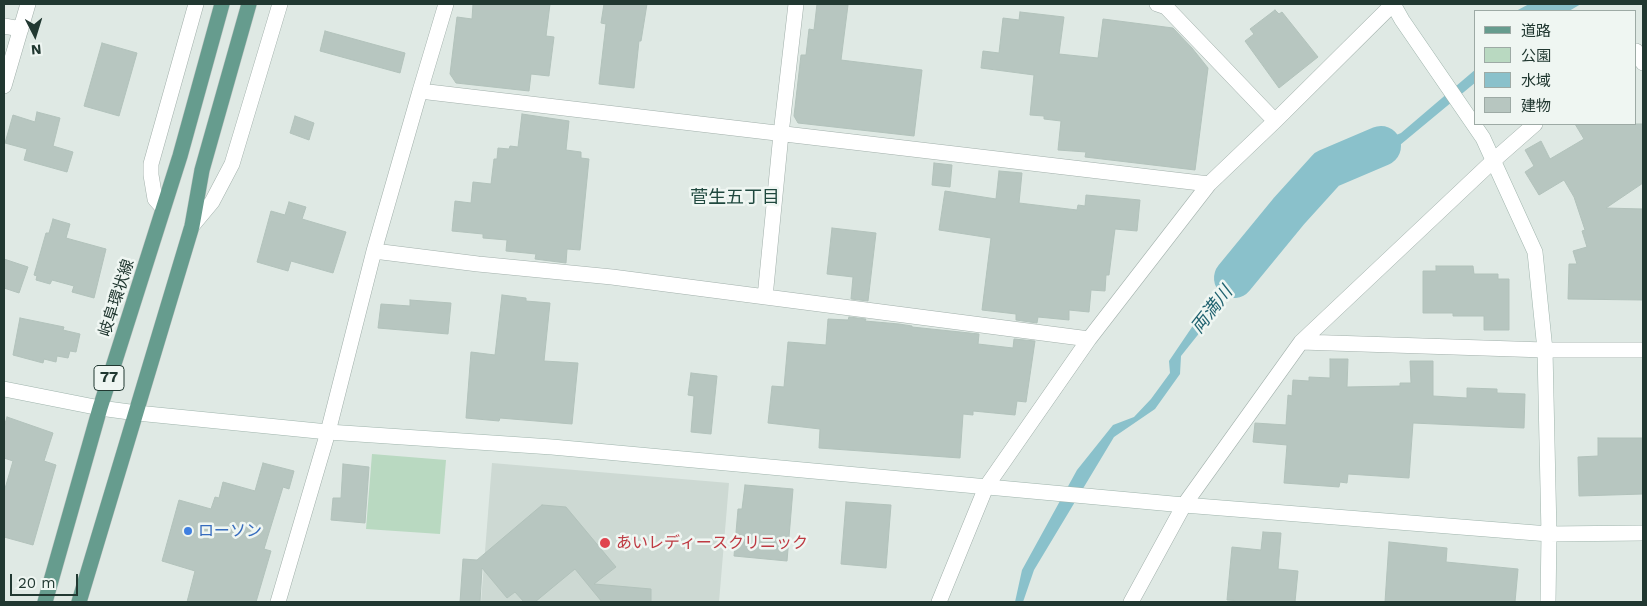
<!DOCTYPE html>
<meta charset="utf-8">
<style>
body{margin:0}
#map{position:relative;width:1647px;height:606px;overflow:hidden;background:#dfe9e4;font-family:"Work Sans","Noto Sans JP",sans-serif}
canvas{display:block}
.frame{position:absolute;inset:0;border:5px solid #213831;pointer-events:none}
.legend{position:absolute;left:1474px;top:10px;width:162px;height:115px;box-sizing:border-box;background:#eff6f2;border:1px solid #9daaa5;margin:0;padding:6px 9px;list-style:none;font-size:15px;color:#213831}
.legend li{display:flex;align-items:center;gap:10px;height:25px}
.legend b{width:25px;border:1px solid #9daaa5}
.north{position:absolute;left:10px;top:10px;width:50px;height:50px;-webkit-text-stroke:4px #eff6f2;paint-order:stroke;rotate:175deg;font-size:14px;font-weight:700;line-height:20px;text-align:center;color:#213831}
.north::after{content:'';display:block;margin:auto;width:18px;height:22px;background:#213831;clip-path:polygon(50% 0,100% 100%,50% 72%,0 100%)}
.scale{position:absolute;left:10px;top:574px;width:68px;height:22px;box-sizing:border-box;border:2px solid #213831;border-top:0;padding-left:6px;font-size:15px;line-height:18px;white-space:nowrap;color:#213831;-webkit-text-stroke:4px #eff6f2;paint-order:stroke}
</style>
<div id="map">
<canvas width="1647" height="606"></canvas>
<div class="frame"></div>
<ul class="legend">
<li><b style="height:6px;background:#669c8e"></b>道路</li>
<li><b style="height:14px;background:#b9d9c1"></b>公園</li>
<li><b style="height:14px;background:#8ac1cb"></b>水域</li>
<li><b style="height:14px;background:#b7c6c0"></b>建物</li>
</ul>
<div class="north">N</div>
<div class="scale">20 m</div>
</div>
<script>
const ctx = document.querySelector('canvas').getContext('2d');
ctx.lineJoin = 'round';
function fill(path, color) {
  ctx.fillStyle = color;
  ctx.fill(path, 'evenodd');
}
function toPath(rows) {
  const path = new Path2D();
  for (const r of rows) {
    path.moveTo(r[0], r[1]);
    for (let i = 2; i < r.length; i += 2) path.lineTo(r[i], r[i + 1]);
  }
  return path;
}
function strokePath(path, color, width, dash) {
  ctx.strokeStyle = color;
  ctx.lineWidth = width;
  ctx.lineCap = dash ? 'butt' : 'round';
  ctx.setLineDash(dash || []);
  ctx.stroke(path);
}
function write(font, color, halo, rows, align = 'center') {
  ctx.font = font + ' "Work Sans","Noto Sans JP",sans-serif';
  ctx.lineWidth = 5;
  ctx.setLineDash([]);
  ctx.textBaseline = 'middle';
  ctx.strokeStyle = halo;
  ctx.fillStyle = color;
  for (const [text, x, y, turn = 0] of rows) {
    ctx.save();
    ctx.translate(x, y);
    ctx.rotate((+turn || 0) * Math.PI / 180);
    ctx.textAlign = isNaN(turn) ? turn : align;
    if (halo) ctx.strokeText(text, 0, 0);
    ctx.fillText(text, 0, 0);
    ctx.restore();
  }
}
fill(toPath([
 [492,463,729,483,719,602,481,602]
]), '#cdd9d3');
fill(toPath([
 [372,454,446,460,440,534,366,529]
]), '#b9d9c1');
fill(toPath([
 [1529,4,1581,4,1569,11,1516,11],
 [1476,69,1476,82,1400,145,1348,170,1296,227,1256,262,1181,356,1180,374,1155,409,1114,437,1034,570,1023,602,1015,602,1022,570,1077,470,1113,425,1134,417,1151,399,1170,373,1169,361,1211,299,1249,251,1291,218,1335,161,1401,133]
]), '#8ac1cb');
strokePath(toPath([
 [1234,278,1289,211,1327,169,1381,146]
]), '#8ac1cb', 40);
const building = toPath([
 [473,4,550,4,546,36,554,37,549,76,531,74,529,91,456,83,450,74,457,17,472,19,473,4],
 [604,4,647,4,641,41,639,41,634,88,599,84,606,24,601,23,604,4],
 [817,4,848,5,841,60,922,70,914,136,798,123,794,116,801,55,806,55,809,29,814,30,817,4],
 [1275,10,1279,14,1282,12,1318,57,1279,88,1245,41,1254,34,1250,29,1275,10],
 [1020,12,1064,17,1059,54,1098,58,1103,19,1173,28,1192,48,1208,68,1195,170,1085,157,1086,152,1058,150,1061,121,1044,119,1044,116,1030,115,1034,75,981,68,983,51,999,53,1003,18,1019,20,1020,12],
 [325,31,405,53,400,73,320,51,325,31],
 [102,43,137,53,119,116,84,106,102,43],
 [37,112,60,118,53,146,73,152,67,172,24,160,27,149,5,143,13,115,35,122,37,112],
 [522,114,569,121,566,150,581,152,581,158,589,159,580,250,567,249,566,263,535,259,536,254,506,251,507,240,483,238,483,234,452,231,455,201,471,203,473,182,491,184,494,159,497,159,498,148,509,149,510,146,518,147,522,114],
 [295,116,314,123,309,140,290,133,295,116],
 [1575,124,1643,124,1643,183,1606,208,1643,209,1643,300,1568,299,1569,264,1577,264,1573,251,1587,247,1582,231,1585,230,1574,197,1564,180,1539,195,1525,172,1534,166,1525,150,1541,141,1550,159,1584,139,1575,124],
 [934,163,952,165,950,187,932,185,934,163],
 [999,171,1022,173,1019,203,1077,210,1078,205,1085,206,1086,195,1140,200,1137,231,1115,229,1109,275,1106,275,1105,291,1091,290,1089,312,1069,310,1069,320,1038,317,1037,323,1016,320,1016,314,982,310,991,238,939,230,945,191,996,199,999,171],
 [289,202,306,207,302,219,346,232,333,273,291,261,288,271,257,262,271,211,285,215,289,202],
 [53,219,70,224,66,238,106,249,94,298,72,292,74,286,52,280,50,284,36,280,37,276,34,275,46,233,49,233,53,219],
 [832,228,876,233,868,301,851,299,853,277,827,274,832,228],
 [4,259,28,267,19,293,4,288,4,259],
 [1436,266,1473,266,1474,274,1498,274,1498,279,1509,279,1509,330,1484,330,1484,316,1453,316,1453,313,1423,313,1423,271,1436,271,1436,266],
 [502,295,526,298,526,301,550,303,544,361,578,363,572,424,500,418,499,421,466,418,471,352,495,355,502,295],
 [410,300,451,303,448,334,378,328,381,304,410,306,410,300],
 [849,317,866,319,865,321,899,324,912,326,912,327,979,334,978,344,1013,348,1014,339,1035,341,1026,402,1017,401,1015,415,973,411,973,415,963,414,960,458,819,448,820,429,768,423,772,386,784,387,788,342,826,345,828,319,848,320,849,317],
 [20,318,64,327,63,330,80,334,76,352,70,351,68,358,57,356,56,362,44,359,43,363,13,355,20,318],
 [1330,359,1348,359,1347,387,1400,386,1400,383,1411,383,1410,361,1433,361,1433,396,1467,398,1467,388,1497,389,1497,393,1525,394,1524,428,1413,423,1409,478,1348,474,1347,483,1340,482,1339,487,1284,483,1287,445,1253,442,1255,423,1286,425,1288,395,1292,396,1293,380,1309,381,1309,377,1330,378,1330,359],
 [691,373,717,376,711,434,691,432,694,396,688,395,691,373],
 [7,417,53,433,44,461,56,465,33,545,4,537,4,492,13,461,4,458,4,427,7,417],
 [1598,438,1643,438,1643,494,1579,496,1578,457,1598,456,1598,438],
 [263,463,294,471,289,489,283,487,264,549,271,551,256,602,187,602,195,571,162,561,179,500,211,509,215,497,219,498,223,482,255,491,263,463],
 [343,464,369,467,365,523,331,520,333,498,341,498,343,464],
 [745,485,793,489,787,561,734,556,738,509,742,509,745,485],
 [846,502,891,505,886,568,841,564,846,502],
 [542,505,566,507,616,567,594,584,651,589,651,602,602,602,575,569,535,602,524,602,515,592,507,598,482,568,480,602,460,602,463,559,477,560,542,505],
 [1263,532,1281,533,1278,569,1298,571,1295,602,1254,602,1227,600,1232,547,1261,550,1263,532],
 [1389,542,1447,548,1446,562,1518,569,1515,602,1385,602,1389,542]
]);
fill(building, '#b7c6c0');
strokePath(building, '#b2c2bb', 1);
const street = toPath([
 [1157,4,1166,7,1275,121],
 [4,26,21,29],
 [1636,51,1643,63],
 [4,86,28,4],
 [420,91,446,4],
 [163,208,155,199,151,175,151,164,196,4],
 [192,226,212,202,232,164,280,4],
 [374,251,478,264,612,277,1089,339],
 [765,297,781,134,796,4],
 [1301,342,1545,350,1643,350],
 [278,602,328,432,374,251,420,91,1209,184],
 [939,602,986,487,1089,339,1209,184,1275,121,1393,4],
 [1131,602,1184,505,1301,342,1494,160,1535,124]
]);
const secondary = toPath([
 [1393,4,1402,20,1483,138,1535,252,1545,350,1549,534,1548,602],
 [4,389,100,408,137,413,328,432,552,447,1184,505,1549,534,1643,533]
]);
const primary = toPath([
 [45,602,100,408,180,156,222,4],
 [79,602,192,226,202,170,249,4]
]);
strokePath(street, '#a2b0ab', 16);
strokePath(secondary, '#9fb4ac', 16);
strokePath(primary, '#bcc3c1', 16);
strokePath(street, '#fff', 15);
strokePath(secondary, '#fff', 15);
strokePath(primary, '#669c8e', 15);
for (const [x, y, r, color] of [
 [188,531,5,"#3f7fe0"],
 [605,543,6,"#e0444e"]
]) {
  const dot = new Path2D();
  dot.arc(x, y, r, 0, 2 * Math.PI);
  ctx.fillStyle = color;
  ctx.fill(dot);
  strokePath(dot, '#eff6f2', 2);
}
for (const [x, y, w] of [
 [109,378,30]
]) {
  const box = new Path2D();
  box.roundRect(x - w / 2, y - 12.5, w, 25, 4);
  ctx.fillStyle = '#eff6f2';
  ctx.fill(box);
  strokePath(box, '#213831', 1);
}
write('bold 15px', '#213831', null, [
 ["77",109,378]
]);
write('16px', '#213831', '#eff6f2', [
 ["岐阜環状線",117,298,-72]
]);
write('16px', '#366cbe', '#eff6f2', [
 ["ローソン",198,531]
], 'left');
write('16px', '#be3a42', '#eff6f2', [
 ["あいレディースクリニック",616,543]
], 'left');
write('18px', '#1f483e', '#eff6f2', [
 ["菅生五丁目",735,198]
]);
write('italic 18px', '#20626f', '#eff6f2', [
 ["両満川",1212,310,-52]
]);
</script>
